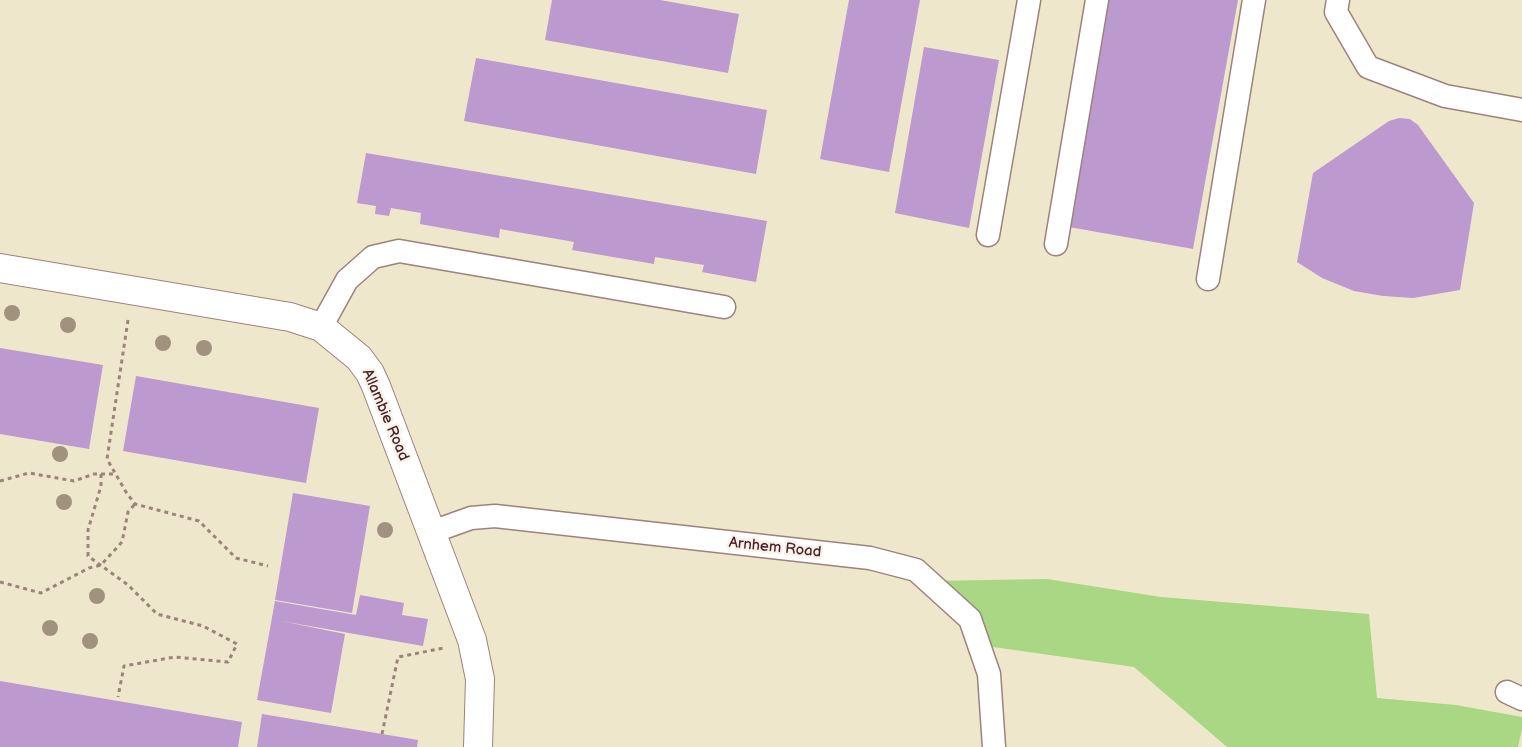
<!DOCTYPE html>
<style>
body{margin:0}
canvas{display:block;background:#efe7cc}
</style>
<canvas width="1522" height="747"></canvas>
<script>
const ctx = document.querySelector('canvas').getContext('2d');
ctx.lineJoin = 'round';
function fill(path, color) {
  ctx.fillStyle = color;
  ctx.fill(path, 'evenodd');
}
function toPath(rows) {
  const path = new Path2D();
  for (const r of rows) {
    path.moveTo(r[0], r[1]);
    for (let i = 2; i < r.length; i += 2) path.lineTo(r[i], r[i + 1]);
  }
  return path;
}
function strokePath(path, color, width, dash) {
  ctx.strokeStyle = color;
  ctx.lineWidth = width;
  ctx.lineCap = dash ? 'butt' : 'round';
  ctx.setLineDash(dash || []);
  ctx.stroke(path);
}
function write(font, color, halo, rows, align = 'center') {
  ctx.font = font + ' "Balsamiq Sans",sans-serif';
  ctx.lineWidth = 5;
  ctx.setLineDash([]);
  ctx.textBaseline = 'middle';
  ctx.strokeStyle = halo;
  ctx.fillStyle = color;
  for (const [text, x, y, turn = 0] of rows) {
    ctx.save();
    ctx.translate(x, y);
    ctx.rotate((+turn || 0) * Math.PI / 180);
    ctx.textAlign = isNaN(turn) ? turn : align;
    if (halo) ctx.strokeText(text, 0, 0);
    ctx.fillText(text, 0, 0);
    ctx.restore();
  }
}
fill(toPath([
 [1047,579,1161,597,1369,614,1377,698,1456,705,1522,717,1522,729,1518,747,1227,747,1134,667,979,645,928,581]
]), '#aad784');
fill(toPath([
 [552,0,660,0,739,14,728,73,545,40],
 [849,0,920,0,889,172,820,159],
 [1109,0,1238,0,1193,249,1069,227],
 [924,47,999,60,969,228,895,213],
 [476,58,767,110,756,174,464,121],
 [1399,118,1410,119,1418,125,1474,203,1460,290,1413,298,1383,296,1354,291,1322,278,1297,262,1313,173,1389,121],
 [366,153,767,221,756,282,702,272,704,265,655,257,654,264,572,250,574,242,500,229,499,238,420,224,421,213,391,208,389,216,375,214,376,206,357,203],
 [0,348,103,365,89,449,0,434],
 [136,376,319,408,306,483,123,451],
 [293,493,370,506,352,613,275,600],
 [360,595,404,603,402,615,428,619,423,646,281,621,345,634,331,713,257,700,275,601,356,615],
 [0,681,242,722,238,747,0,747],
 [262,714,418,740,417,747,257,747]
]), '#bc99cf');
const minor = toPath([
 [1338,0,1336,12,1368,67,1445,96,1522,110],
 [988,235,1029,0],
 [1056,244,1097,0],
 [1208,279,1254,0],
 [321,327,347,280,373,257,399,251,724,307],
 [432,532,471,518,495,516,870,558,916,570,970,619,989,674,994,747],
 [1507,692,1522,699]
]);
const major = toPath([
 [0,268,290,317,321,327,359,358,370,373,376,386,472,640,480,679,478,747]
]);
strokePath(minor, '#9c837c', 25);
strokePath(major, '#9c837c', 30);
strokePath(toPath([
 [128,320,107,459,126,492,135,504,199,521,236,558,268,566],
 [101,474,101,486,88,530,88,556,128,585,157,614,203,626,237,644,228,662,175,657,124,666,118,697],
 [0,481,29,473,74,481,94,474,116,474],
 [0,582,41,593,89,568,101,565,122,542,128,512,135,504],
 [382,734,398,657,444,648]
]), '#9c837c', 3, [4, 4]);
strokePath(minor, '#fff', 22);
strokePath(major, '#fff', 28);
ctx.fillStyle = '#a19280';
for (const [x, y] of [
 [12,313],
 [68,325],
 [163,343],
 [204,348],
 [60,454],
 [64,502],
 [385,530],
 [97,596],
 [50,628],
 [90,641]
]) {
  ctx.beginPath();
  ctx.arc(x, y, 8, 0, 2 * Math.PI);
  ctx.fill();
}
write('15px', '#4a1f2b', '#f7f3e8', [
 ["Allambie Road",385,415,67],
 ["Arnhem Road",775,548,6]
]);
</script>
